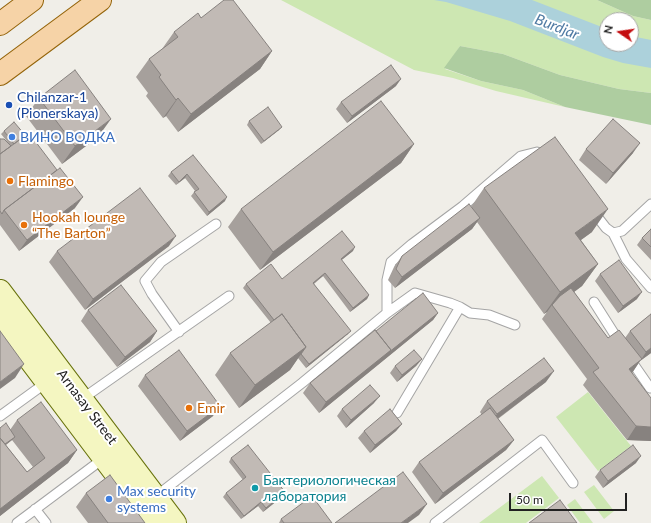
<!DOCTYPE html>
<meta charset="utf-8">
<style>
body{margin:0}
#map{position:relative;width:651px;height:523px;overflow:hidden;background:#f0eee8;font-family:Lato,sans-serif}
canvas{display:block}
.north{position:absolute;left:599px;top:12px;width:40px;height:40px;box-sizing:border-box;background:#fff;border:1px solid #a6a6a6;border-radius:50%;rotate:283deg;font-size:11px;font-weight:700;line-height:16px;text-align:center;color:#212121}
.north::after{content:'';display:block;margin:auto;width:14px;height:18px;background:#c40d10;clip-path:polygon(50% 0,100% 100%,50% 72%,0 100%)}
.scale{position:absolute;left:509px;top:493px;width:118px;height:18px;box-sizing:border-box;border:2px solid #212121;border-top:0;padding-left:5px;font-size:12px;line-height:14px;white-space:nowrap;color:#212121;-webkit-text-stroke:3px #fff;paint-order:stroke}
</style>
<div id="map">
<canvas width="651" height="523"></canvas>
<div class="north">N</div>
<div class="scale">50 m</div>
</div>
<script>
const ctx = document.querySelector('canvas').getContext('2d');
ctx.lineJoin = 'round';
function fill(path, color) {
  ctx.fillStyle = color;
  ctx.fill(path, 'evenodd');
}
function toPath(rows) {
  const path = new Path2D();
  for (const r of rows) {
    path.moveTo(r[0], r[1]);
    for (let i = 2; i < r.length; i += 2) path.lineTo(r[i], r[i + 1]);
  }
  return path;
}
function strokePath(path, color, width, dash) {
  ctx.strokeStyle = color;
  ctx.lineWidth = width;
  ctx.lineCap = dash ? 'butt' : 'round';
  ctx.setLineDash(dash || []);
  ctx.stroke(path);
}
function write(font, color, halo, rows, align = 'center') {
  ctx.font = font + ' Lato,sans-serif';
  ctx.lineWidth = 4;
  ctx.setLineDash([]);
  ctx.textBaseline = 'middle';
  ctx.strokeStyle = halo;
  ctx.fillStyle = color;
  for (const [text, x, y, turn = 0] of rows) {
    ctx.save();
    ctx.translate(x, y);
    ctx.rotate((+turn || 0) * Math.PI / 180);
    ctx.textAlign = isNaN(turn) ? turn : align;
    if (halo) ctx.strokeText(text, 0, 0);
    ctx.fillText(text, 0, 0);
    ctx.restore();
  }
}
fill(toPath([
 [281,0,597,0,633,16,651,20,651,93,619,89,560,75,503,54,460,46,445,69,481,81,523,90,565,107,496,91,453,78,414,70],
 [607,20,631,20,631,44,607,44],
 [588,392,631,446,598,471,556,417],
 [542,476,559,498,526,523,479,523],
 [594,485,614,511,604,519,584,492],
 [575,499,593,523,580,523,567,505]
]), '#cde7b2');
fill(toPath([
 [597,0,651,0,651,20,633,16],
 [460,46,503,54,560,75,619,89,651,93,651,125,565,107,523,90,481,81,444,68]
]), '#aecda0');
fill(toPath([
 [434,0,532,0,607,29,607,44,631,44,631,36,651,40,651,68,623,63,603,57,510,21,446,2]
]), '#acd1db');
const service = toPath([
 [592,210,606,228,613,233,622,231,651,204],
 [613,233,626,259,651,288],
 [594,302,620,343],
 [460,307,470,313,489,315,515,325],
 [387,313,415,293,450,303,460,307,397,413],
 [179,332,152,294,145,281,161,262,216,224],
 [630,359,650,388,651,387],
 [82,399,229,296],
 [0,416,47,382],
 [155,497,302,383,387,313,387,280,391,262,412,244,463,206,521,156,537,152,543,155],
 [35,509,46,523],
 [17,523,104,458],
 [435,523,542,440,573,483]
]);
const secondary = toPath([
 [0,291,175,523],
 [0,320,153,523]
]);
const primary = toPath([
 [0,24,32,0],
 [0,74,100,0]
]);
strokePath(service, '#a5a5a5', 11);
strokePath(secondary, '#69730c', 24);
strokePath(primary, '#94640a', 24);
strokePath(service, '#fff', 9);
strokePath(secondary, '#f4f6c1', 22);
strokePath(primary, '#f6d3a7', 22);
fill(toPath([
 [201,18,272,51,260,69,178,132,166,116,163,118,146,96,148,93,136,77,149,59,162,49,174,32],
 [396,86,347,123,336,109,341,102],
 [39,98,98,137,62,164,26,116],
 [249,121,279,130,261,144,247,125],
 [4,131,75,208,19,251,0,225,0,139,10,145,1,134],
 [414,144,401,163,260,270,228,227,241,209],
 [586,149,633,153,606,184,579,160],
 [193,155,225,201,207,216,191,196,195,191,185,178,176,185,168,176,171,172],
 [484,188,592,232,581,240,598,264,582,286,574,292,608,338,625,338,630,331,651,314,651,353,640,361,632,373,651,441,627,440,583,385,587,379,542,319,547,312,544,314,477,222,472,229,395,288,388,280,394,267,402,256,471,207],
 [651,229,651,260,637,245,642,238],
 [169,246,85,310,49,262,57,251],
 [353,251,341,260,369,295,367,299,350,312,323,276,314,284,348,334,306,368,298,358,290,370,239,408,215,375,230,353,271,323,243,288,246,284,282,279],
 [600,274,637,299,618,313,595,281],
 [88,310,157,331,150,342,117,367,81,321],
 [438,313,433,320,319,413,303,393,310,383,376,331],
 [422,359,416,366,397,382,390,373,395,366],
 [145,375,213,416,180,441,138,386],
 [546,382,498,419,514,440,506,450,435,504,412,472,419,462,482,415,480,412,487,401],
 [374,403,346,428,337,416,342,409],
 [17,420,77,450,68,463,0,516,0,428,10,430],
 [12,440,33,467,27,472,6,445],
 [402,424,396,431,370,453,358,438,364,431],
 [231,458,283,496,263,512,258,506,241,519,223,497,226,493,243,480,229,462],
 [636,463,603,488,595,477,600,470],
 [86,493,145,523,88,523,76,507],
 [281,519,332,523,279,523]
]), '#a6a09c');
fill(toPath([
 [272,51,260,69,178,132,191,114],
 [401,79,396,86,347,123,352,116],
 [178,98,166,116,163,118,176,100],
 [111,119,98,137,62,164,75,146],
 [282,127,279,130,261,144,264,141],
 [640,143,633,153,606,184,613,173],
 [414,144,401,163,260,270,273,252],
 [187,174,185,178,176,185],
 [83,197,75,208,19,251,27,240],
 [227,197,225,201,207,216,209,212],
 [608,209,592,232,560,255,575,233],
 [480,218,472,229,395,288,402,277],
 [176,236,169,246,85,310,93,299],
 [355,247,353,251,338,263,341,259],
 [598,264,582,286,554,307,552,305,547,312,544,314,560,292],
 [325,273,323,276,310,286,313,283],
 [642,292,637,299,618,313,623,306],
 [369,295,367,299,350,312,353,308],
 [438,313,433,320,319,413,326,402,391,350],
 [157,331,150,342,117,367,125,357],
 [351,331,348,334,306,368,309,364],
 [306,347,290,370,239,408,255,385],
 [651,348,651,353,640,361,632,373,629,369,641,360,646,352],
 [422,359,416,366,397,382,402,375],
 [24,364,15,378,0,389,0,382],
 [554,371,546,382,489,425,497,414],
 [380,396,374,403,346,428,351,420],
 [220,406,213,416,180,441,187,431],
 [402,424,396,431,370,453,375,445],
 [636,426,651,427,651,441,627,440],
 [15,437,12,440,0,449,0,448],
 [514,440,506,450,435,504,443,493],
 [77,450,68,463,0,516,0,509],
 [641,456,636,463,603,488,608,481],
 [285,492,283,496,263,512,266,508],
 [261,502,258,506,241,519,244,516],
 [427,504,419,515,408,523,401,523]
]), '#87827f');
const building = toPath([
 [224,0,233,0,272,51,191,114,178,98,176,100,159,77,161,75,149,59,178,37,174,32,198,13,201,18,224,0],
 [391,65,401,79,352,116,341,102,391,65],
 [75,70,111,119,75,146,39,98,75,70],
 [381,101,414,144,273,252,241,209,381,101],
 [268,107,282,127,264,141,249,121,268,107],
 [613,119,640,143,613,173,586,149,613,119],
 [14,122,25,135,14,144,4,131,14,122],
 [29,133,57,170,4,210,2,214,0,211,0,154,29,133],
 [555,137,608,209,575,233,598,264,560,292,484,188,555,137],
 [0,139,4,139,11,146,0,154,0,139],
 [193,155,227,197,209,212,194,192,199,189,187,174,179,182,171,172,193,155],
 [60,168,83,197,27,240,4,210,60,168],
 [140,188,176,236,93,299,57,251,140,188],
 [469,204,480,218,402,277,396,269,402,256,469,204],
 [651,229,651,247,642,238,651,229],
 [342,231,355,247,341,259,369,295,353,308,325,273,313,283,351,331,309,364,301,354,306,347,282,314,274,320,246,284,271,264,282,279,342,231],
 [619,260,642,292,623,306,600,274,619,260],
 [121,285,157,331,125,357,88,310,121,285],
 [571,288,608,338,619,330,642,359,629,369,651,398,651,427,636,426,593,372,599,368,552,305,560,296,571,288],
 [423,293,438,313,388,353,391,350,376,331,423,293],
 [282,314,306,347,255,385,230,353,282,314],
 [651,314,651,348,646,352,630,331,651,314],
 [375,330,391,350,326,402,310,383,375,330],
 [0,331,24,364,0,382,0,331],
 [179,350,220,406,187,431,145,375,179,350],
 [414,350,422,359,402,375,395,366,414,350],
 [544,358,554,371,497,414,487,401,544,358],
 [370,385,380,396,351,420,342,409,370,385],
 [41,402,77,450,0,509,0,438,27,472,45,458,17,420,41,402],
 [490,408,514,440,443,493,419,462,490,408],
 [390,409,402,424,375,445,364,431,390,409],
 [6,423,15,437,5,444,0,438,0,428,6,423],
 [248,445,285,492,266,508,261,502,244,516,226,493,246,477,231,458,248,445],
 [633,445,641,456,608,481,600,470,633,445],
 [403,472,427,504,401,523,335,523,403,472],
 [110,475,145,523,108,523,86,493,110,475],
 [312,496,332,523,284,523,281,519,312,496],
 [560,500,577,523,529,523,560,500]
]);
fill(building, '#c1bab5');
strokePath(building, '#87827f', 1);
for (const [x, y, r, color] of [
 [9,105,4,"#1a4fb4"],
 [12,137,4,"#3f7fe0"],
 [10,181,4,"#e8710a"],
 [24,225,4,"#e8710a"],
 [189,408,4,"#e8710a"],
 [255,488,4,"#0f9aa8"],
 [109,499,4,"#3f7fe0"]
]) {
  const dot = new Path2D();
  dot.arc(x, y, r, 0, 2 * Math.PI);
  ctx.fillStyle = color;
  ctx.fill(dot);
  strokePath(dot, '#fff', 1.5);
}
write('14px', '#164399', '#fff', [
 ["Chilanzar-1",17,97],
 ["(Pionerskaya)",17,113]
], 'left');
write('14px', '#366cbe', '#fff', [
 ["ВИНО ВОДКА",20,137],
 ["Max security",117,491],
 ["systems",117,507]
], 'left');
write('14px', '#c56008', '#fff', [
 ["Flamingo",18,181],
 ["Hookah lounge",32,217],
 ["“The Barton”",32,233],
 ["Emir",197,408]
], 'left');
write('14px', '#212121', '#fff', [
 ["Arnasay Street",87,407,53]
]);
write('14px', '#0d838f', '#fff', [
 ["Бактериологическая",263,480],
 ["лаборатория",263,496]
], 'left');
write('italic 15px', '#4f7aa3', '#fff', [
 ["Burdjar",557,27,21]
]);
</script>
